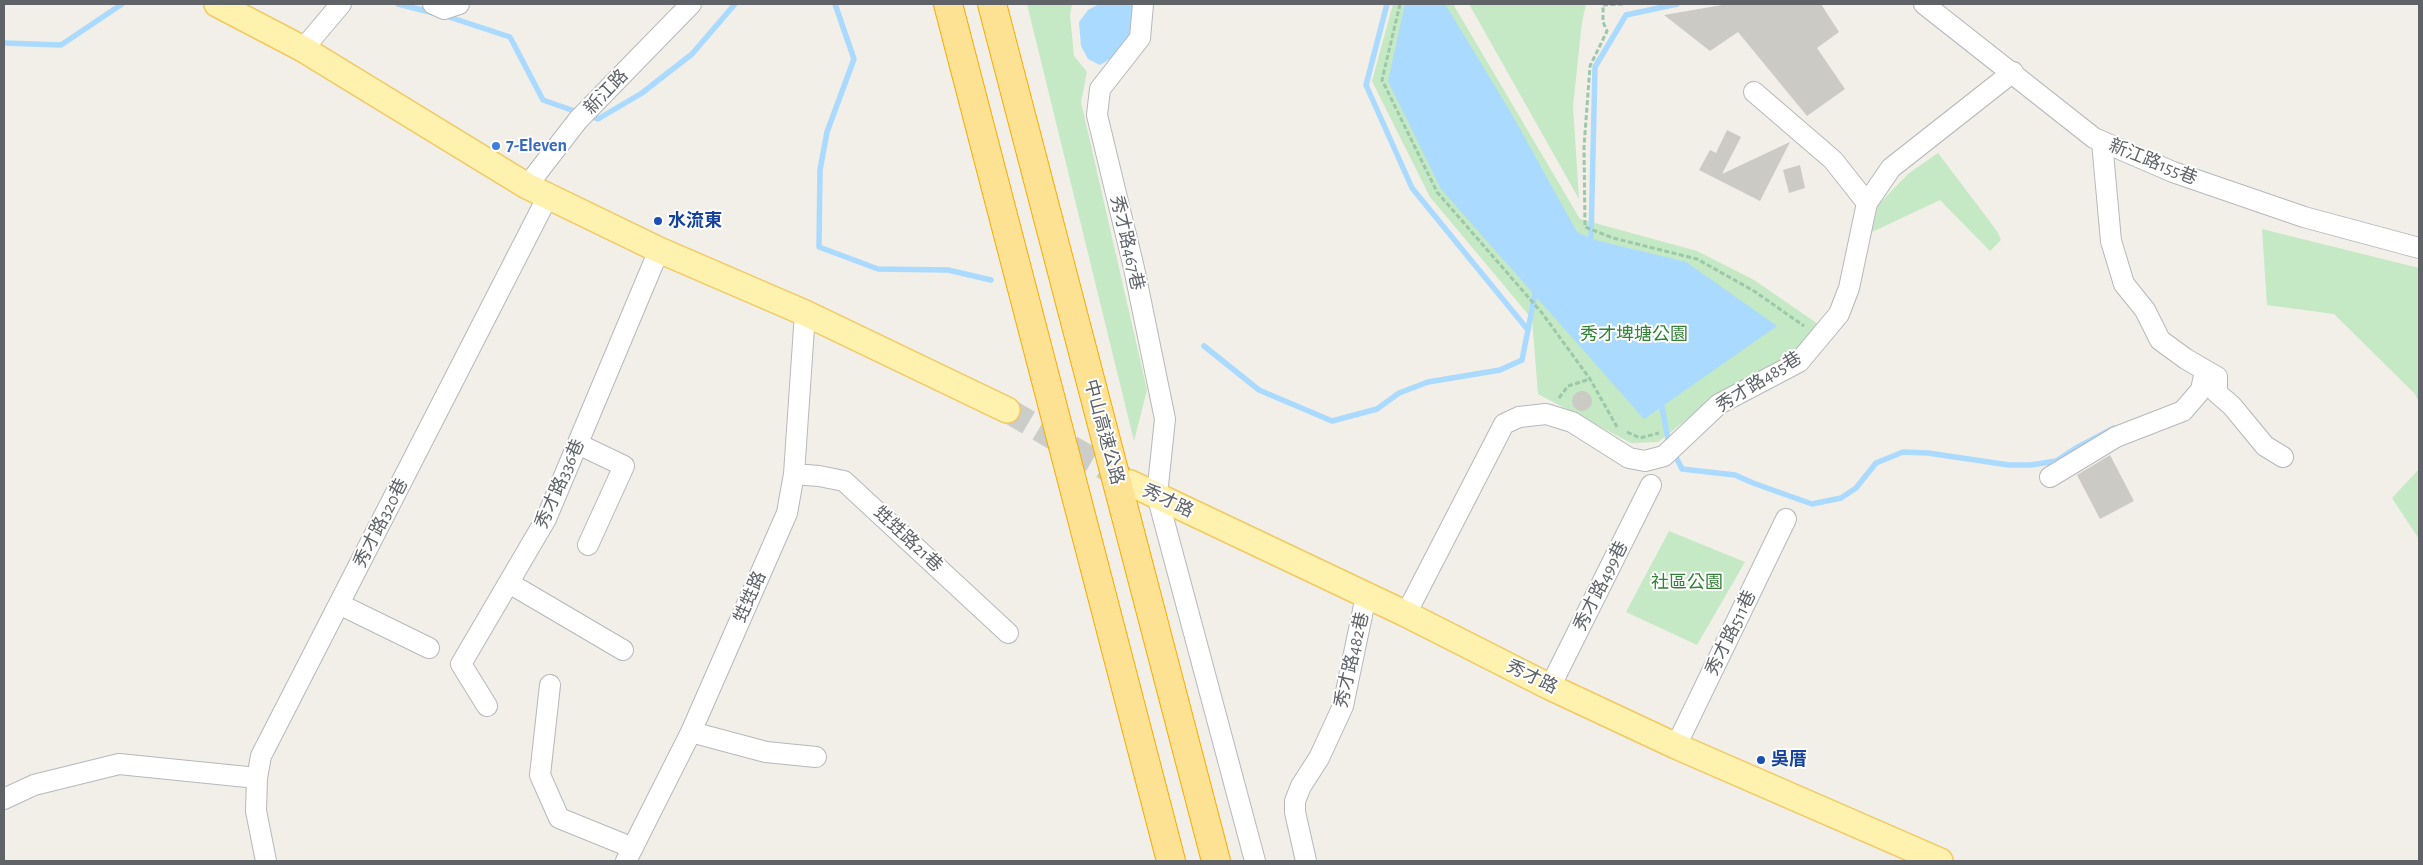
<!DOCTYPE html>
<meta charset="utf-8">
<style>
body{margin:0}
#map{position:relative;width:2423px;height:865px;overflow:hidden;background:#f1efe8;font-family:"Alegreya Sans",sans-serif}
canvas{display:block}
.frame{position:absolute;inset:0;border:5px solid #5f6368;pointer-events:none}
</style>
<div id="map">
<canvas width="2423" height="865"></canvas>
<div class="frame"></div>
</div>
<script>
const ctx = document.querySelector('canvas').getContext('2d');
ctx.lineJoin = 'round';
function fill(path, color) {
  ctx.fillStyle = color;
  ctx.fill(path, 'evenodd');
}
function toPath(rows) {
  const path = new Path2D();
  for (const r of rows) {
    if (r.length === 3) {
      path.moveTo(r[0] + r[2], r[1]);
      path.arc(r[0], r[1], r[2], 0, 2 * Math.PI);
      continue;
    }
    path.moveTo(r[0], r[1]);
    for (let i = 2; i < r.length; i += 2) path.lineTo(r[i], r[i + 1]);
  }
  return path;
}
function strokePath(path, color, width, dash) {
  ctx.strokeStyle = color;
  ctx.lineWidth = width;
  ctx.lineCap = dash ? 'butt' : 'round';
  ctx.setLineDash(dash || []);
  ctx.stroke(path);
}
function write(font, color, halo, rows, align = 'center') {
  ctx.font = font + ' "Alegreya Sans","Noto Sans TC",sans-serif';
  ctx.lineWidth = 4;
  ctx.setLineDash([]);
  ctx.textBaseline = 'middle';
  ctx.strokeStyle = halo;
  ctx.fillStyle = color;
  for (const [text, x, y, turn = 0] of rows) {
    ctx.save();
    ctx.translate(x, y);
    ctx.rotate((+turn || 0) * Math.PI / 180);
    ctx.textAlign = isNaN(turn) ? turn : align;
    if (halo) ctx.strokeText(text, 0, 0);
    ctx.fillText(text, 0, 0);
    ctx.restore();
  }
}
fill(toPath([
 [1027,4,1072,4,1070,15,1074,56,1087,72,1081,102,1147,390,1134,441],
 [1393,4,1453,4,1580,219,1697,251,1754,280,1821,326,1801,350,1714,398,1658,442,1631,443,1538,394,1532,319,1430,197,1372,81],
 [1469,4,1586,4,1582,22,1573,106,1579,199],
 [1938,153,1997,231,2001,240,1990,251,1940,200,1872,232,1878,205,1908,174],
 [2262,229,2419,268,2419,403,2415,394,2334,314,2267,305],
 [2419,469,2419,539,2392,498],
 [1669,531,1745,562,1697,645,1626,612]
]), '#c5e8c5');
fill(toPath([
 [1099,4,1135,4,1135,22,1127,39,1115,56,1100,65,1088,59,1081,46,1079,22,1088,10],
 [1405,4,1445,4,1510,111,1577,232,1591,239,1686,262,1777,326,1644,419,1441,189,1388,81]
]), '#aadaff');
strokePath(toPath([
 [398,4,434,13],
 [835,4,854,59,827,132,820,170,819,247,878,269,948,270,991,280],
 [1387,4,1366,85,1412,188,1528,330],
 [443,15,510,37,543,100,580,113],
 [4,43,61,45,122,4],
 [589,116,598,119,642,93,692,54,735,4],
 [1587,243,1591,239,1595,67,1626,15,1677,4],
 [1204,346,1259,390,1332,421,1377,409,1399,393,1428,382,1500,370,1522,360,1535,294,1539,290],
 [1658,401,1662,407,1669,445],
 [1674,453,1682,469,1735,475,1753,483,1812,504,1841,498,1856,488,1876,463,1903,452,1928,453,2009,465,2031,465,2056,461,2076,448,2114,428]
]), '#aadaff', 5.5);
fill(toPath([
 [1728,4,1821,4,1839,32,1817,48,1845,89,1807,116,1738,32,1710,51,1664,15],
 [1727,130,1741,137,1722,174,1790,142,1760,201,1699,170,1710,150,1716,153],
 [1800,165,1805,188,1789,193,1783,170],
 [1582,401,10],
 [2110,455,2134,501,2100,519,2077,475]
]), '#cccac5');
strokePath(toPath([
 [1007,410,1128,481]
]), '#ccccc8', 25, [25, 12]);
const minor = toPath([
 [433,4,444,9,459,4],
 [1143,4,1140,38,1100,89,1097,115,1134,268,1165,419,1157,495,1255,861],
 [1924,4,2094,138,2173,172,2304,217,2419,248],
 [303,49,341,4],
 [1754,92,1833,160,1867,203],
 [2102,142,2111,241,2124,284,2145,310,2160,340,2186,359,2217,377,2217,393,2232,406,2265,446,2283,457],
 [527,186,578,120,691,4],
 [578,444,624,466,588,545],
 [794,474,819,476,844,481,1008,633],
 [2050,477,2116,437,2183,411,2201,390,2205,371],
 [509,583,623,650],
 [339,604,429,648],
 [1406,614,1504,424,1519,417,1546,414,1572,422,1629,458,1645,461,1664,456,1719,404,1799,362,1839,314,1849,288,1867,203,1891,168,2013,72],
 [550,685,540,775,559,818,633,848],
 [1550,687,1651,485],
 [487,706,461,664,546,519,659,250],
 [691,732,766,752,816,757],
 [1676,746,1786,519],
 [4,799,34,785,119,764,257,778],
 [266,861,256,811,257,778,261,756,549,194],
 [626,861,691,732,787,513,794,474,805,313],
 [1306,861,1295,812,1295,801,1301,786,1319,758,1343,706,1366,596]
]);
const major = toPath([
 [217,4,303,49,527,186,659,250,805,313,1007,410],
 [1130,483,1406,614,1550,687,1676,746,1940,861]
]);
const highway = toPath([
 [948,4,1171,861],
 [992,4,1216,861]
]);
strokePath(minor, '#b5b8bc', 22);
strokePath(major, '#f2c960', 28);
strokePath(highway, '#f9ab00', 30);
strokePath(toPath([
 [1400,4,1382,80,1437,192,1542,313,1590,379,1617,427],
 [1623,4,1603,5,1603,22,1607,31,1590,66,1584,147,1585,227,1613,238,1697,259,1754,291,1804,326],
 [1559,398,1568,386,1590,379],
 [1627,432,1640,438,1659,433]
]), '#9cc7a9', 3, [5, 2.5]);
strokePath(minor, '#fff', 20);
strokePath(major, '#fff2af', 25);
strokePath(highway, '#fde293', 28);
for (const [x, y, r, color] of [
 [496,146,5,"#3f7fe0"],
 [658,221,5,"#1a4fb4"],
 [1761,760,5,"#1a4fb4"]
]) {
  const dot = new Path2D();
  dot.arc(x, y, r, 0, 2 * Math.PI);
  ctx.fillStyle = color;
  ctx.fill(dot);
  strokePath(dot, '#fff', 2);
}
write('18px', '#5f6368', '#fff', [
 ["新江路",606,92,-46],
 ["新江路155巷",2153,162,22],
 ["秀才路467巷",1127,243,77],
 ["秀才路485巷",1759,382,-32],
 ["中山高速公路",1104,432,75],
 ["秀才路336巷",560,484,-66],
 ["秀才路",1168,501,25],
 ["秀才路320巷",381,523,-63],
 ["甡甡路21巷",908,539,43],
 ["秀才路499巷",1601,586,-63],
 ["甡甡路",750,597,-66],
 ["秀才路511巷",1731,633,-64],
 ["秀才路482巷",1352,660,-77],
 ["秀才路",1532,677,26]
]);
write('bold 18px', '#366cbe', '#fff', [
 ["7-Eleven",506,146]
], 'left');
write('bold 18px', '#164399', '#fff', [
 ["水流東",668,221],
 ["吳厝",1771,760]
], 'left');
write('18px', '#348238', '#fff', [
 ["秀才埤塘公園",1634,335],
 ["社區公園",1687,583]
]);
</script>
